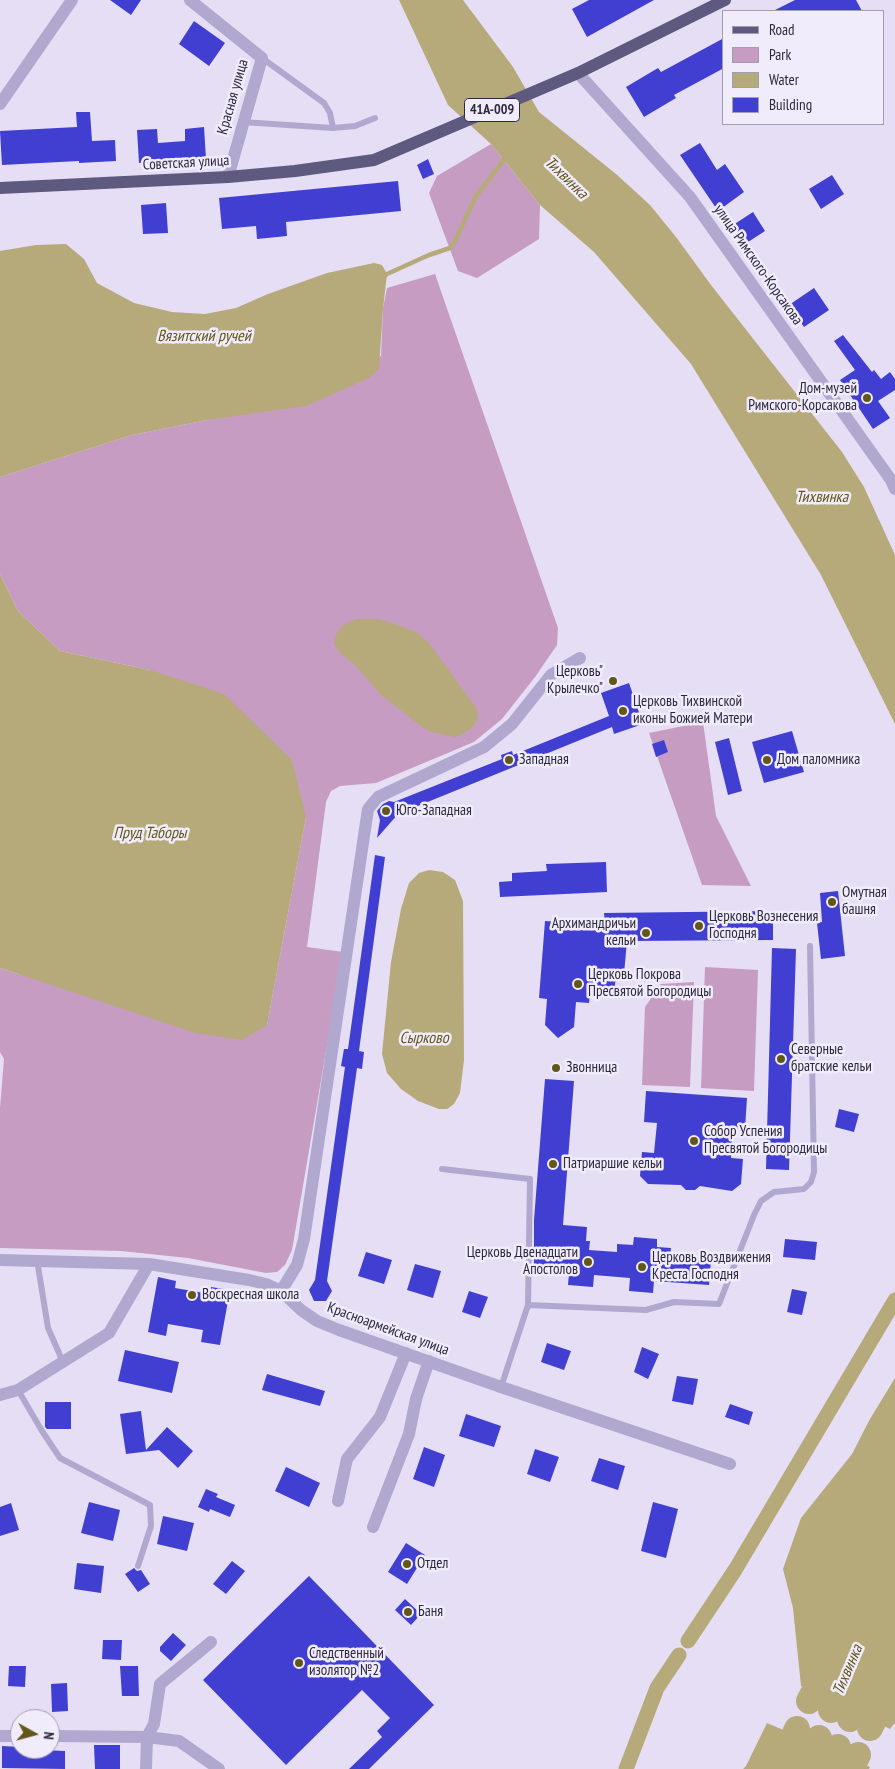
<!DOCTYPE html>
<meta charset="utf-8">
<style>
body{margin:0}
#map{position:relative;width:895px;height:1769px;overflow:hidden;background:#e5def5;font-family:"PT Sans Narrow",sans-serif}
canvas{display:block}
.legend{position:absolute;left:722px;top:10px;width:162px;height:115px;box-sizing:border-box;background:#f1ecfc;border:1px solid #a29eaf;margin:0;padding:6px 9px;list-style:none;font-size:15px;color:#2b293c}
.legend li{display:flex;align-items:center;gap:10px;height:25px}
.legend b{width:25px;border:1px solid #a29eaf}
.north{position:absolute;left:10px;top:1709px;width:50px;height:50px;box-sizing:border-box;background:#f1ecfc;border:1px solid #a29eaf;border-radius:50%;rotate:97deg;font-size:14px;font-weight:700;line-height:20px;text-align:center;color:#2b293c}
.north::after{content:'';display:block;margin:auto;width:18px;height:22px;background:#625619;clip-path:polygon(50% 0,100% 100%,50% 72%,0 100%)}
</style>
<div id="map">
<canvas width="895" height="1769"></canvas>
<ul class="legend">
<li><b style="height:6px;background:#5d597f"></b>Road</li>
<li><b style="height:14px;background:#c79cc2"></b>Park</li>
<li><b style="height:14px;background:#b6aa7a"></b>Water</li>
<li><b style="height:14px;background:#413fd2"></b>Building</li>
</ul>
<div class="north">N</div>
</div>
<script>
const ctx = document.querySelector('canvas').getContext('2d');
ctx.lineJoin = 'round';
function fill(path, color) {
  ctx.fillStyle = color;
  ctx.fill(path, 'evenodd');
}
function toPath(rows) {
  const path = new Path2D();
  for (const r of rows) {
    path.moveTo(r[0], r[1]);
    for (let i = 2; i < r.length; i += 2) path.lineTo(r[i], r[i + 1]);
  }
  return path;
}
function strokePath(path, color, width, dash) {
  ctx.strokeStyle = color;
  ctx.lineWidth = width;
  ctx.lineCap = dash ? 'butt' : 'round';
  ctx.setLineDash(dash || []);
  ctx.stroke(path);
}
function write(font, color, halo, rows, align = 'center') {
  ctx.font = font + ' "PT Sans Narrow",sans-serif';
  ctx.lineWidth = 5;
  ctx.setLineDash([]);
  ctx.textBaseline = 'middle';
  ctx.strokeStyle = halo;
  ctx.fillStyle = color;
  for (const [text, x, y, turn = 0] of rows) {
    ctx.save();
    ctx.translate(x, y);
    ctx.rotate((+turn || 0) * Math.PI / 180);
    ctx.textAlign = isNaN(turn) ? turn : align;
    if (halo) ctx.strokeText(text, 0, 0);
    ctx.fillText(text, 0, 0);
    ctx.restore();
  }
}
fill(toPath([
 [491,144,540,205,539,239,477,278,458,271,429,193,437,176],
 [435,274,558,628,557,645,535,677,502,719,474,742,376,783,340,786,331,791,326,802,307,947,343,952,292,1250,285,1265,277,1272,266,1273,188,1258,121,1251,0,1248,0,1108,4,1059,0,1052,0,968,18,974,267,1025,306,817,150,670,60,651,18,611,0,574,0,477,132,435,207,420,381,356,383,308,387,288],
 [703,722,716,816,751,886,702,885,649,733],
 [705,967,758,970,754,1091,701,1088],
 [694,982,690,1087,642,1085,645,1007,661,984]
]), '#c79cc2');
fill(toPath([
 [399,0,463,0,513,67,539,112,616,174,650,205,676,237,711,285,842,452,864,487,895,555,895,724,821,575,691,364,594,252,540,205,491,144,448,105],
 [66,244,84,259,97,283,134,303,172,312,205,314,236,308,268,294,327,273,374,263,382,265,387,274,383,309,379,369,369,378,306,406,207,420,132,435,0,477,0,251,36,245],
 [0,574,18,611,60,651,150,670,224,694,292,760,306,817,267,1025,242,1040,195,1033,0,968],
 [356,619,379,619,395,624,416,632,429,643,477,709,478,716,476,723,468,731,455,737,431,732,422,727,381,695,354,664,340,653,334,644,336,634,344,624],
 [429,870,443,872,455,880,463,901,464,1060,460,1093,454,1104,447,1109,439,1109,418,1101,401,1089,387,1073,382,1054,391,962,401,909,409,883,419,873],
 [895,1378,895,1723,890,1729,801,1686,793,1608,783,1569,801,1518,852,1454,870,1419],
 [767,1723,870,1767,869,1769,743,1769,746,1766]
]), '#b6aa7a');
strokePath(toPath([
 [383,278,387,274,429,255,450,248,455,241,476,196,507,156]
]), '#b6aa7a', 4.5);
strokePath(toPath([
 [688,1641,735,1570,895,1300],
 [626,1769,657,1688,679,1655]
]), '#b6aa7a', 15);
strokePath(toPath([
 [809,1701,826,1669,833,1662],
 [831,1710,848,1670],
 [850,1719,866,1689,866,1678],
 [870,1728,885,1698,882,1687],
 [778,1769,797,1729],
 [805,1769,819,1738],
 [828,1769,838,1747],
 [851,1769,858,1755]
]), '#b6aa7a', 26);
fill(toPath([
 [110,0,141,0,131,15],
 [589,0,654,0,587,37,572,9],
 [795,0,856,0,862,11,773,11],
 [194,21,225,43,209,66,179,44],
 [724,38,724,68,674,95,676,98,644,117,626,87,658,68,661,72],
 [76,112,90,112,92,141,115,140,116,161,79,163,79,161,2,165,0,131,77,127],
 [204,127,206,159,139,163,137,130,157,129,158,143,185,141,185,129],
 [700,143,717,170,725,164,744,192,718,211,680,155],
 [428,159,434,174,423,179,417,165],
 [832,175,844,194,821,209,809,189],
 [398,181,401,211,286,222,287,236,257,239,256,226,222,229,219,198],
 [166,203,168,233,143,234,141,205],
 [753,212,765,231,745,244,733,225],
 [814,288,829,310,804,327,789,305],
 [843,335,872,372,874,370,881,379,890,372,895,379,895,390,878,401,890,418,873,429,840,380,855,370,834,341],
 [629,683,643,724,614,734,612,727,398,814,377,838,380,820,377,811,383,804,389,801,394,802,502,759,501,755,512,751,513,755,609,716,601,693],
 [792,731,804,772,764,783,752,742],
 [729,738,742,791,728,795,715,742],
 [664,740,668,752,656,757,652,744],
 [375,855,385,857,359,1051,364,1052,362,1069,357,1068,327,1281,332,1291,326,1301,314,1301,309,1290,315,1280,345,1067,341,1066,344,1049,348,1049],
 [606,862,607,892,500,897,499,882,512,881,512,873,547,871,546,864],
 [838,891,845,956,821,959,817,923,822,922,820,893],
 [773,911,773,940,627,941,624,974,616,974,614,996,590,994,589,1003,576,1002,574,1027,558,1038,545,1025,547,999,539,998,545,921,605,925,604,913],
 [772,948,796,949,789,1170,766,1169],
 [545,1079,574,1081,563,1225,587,1227,586,1241,590,1241,589,1250,617,1252,617,1244,633,1245,634,1237,657,1239,657,1247,671,1248,670,1256,711,1260,709,1285,654,1281,653,1293,629,1291,630,1278,594,1275,593,1287,568,1285,569,1273,534,1271,534,1220],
 [646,1091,747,1098,745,1129,733,1129,731,1158,743,1159,741,1184,732,1191,700,1186,695,1190,686,1190,681,1185,648,1184,640,1176,642,1152,654,1153,657,1123,644,1122],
 [839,1109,859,1114,854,1132,835,1127],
 [785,1239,817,1242,815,1260,783,1257],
 [366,1252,392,1260,384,1284,358,1276],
 [415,1264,441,1271,433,1298,407,1290],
 [158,1277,176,1281,175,1288,210,1294,211,1287,230,1290,220,1345,201,1342,203,1330,168,1324,166,1336,148,1332],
 [792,1289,807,1292,802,1315,787,1312],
 [469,1291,488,1297,480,1318,462,1312],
 [547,1343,571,1351,564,1370,541,1362],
 [642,1347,659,1354,648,1379,634,1372],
 [125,1350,179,1362,172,1393,118,1381],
 [267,1374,325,1391,320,1406,262,1390],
 [677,1376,698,1379,693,1405,672,1401],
 [45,1402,71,1402,71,1429,47,1429,45,1427],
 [730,1404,753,1412,749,1425,725,1417],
 [141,1411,146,1450,167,1427,193,1451,178,1468,159,1450,126,1454,120,1414],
 [466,1414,501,1426,494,1447,459,1436],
 [424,1447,445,1455,434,1487,413,1479],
 [535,1449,559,1457,550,1482,527,1474],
 [599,1458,625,1466,618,1490,591,1481],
 [286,1467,320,1483,309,1507,275,1491],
 [206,1489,218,1494,216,1497,235,1505,230,1517,210,1509,209,1512,198,1507],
 [89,1502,120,1510,113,1541,81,1533],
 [653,1502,678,1509,666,1558,641,1551],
 [11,1503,19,1530,0,1536,0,1507],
 [163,1516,194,1523,187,1551,157,1544],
 [406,1543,425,1555,407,1584,388,1572],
 [232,1561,245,1571,226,1594,213,1584],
 [77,1563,104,1566,101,1593,74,1589],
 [134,1568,137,1571,141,1570,150,1584,138,1592,125,1574],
 [309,1576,434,1705,369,1769,349,1769,382,1737,377,1731,390,1718,362,1690,286,1765,203,1680],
 [405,1599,421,1614,411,1625,395,1610],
 [173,1633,186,1645,171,1661,160,1651,160,1647],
 [103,1640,122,1640,121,1660,102,1659],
 [9,1666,26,1666,25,1687,8,1686],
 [120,1666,138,1666,139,1696,122,1696],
 [67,1683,68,1711,52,1712,51,1684],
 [94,1745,120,1745,120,1769,95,1769],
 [2,1746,20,1747,22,1749,65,1751,65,1769,2,1768]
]), '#413fd2');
strokePath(toPath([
 [242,122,333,128,330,113,324,103,262,58],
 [333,128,355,126,375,118],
 [442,1169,530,1179,528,1305,501,1387],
 [37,1260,48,1328,63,1362],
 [528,1305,646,1310,674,1302,719,1304,754,1215,761,1201,774,1192,804,1189,811,1182,814,1172,810,946],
 [18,1390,42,1431,60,1458,150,1505,151,1526,138,1566]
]), '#b1a8cf', 6);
strokePath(toPath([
 [190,0,262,58,228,177],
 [578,73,690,197,891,480,895,489],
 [0,104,72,0],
 [0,1260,149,1264],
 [281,1291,297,1265,304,1239,368,809,378,797,484,747,512,724,551,675,580,658],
 [0,1395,18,1390,109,1333,149,1264,249,1280,266,1284,281,1291,301,1310,317,1321,339,1330,501,1387,730,1464],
 [338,1501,347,1459,380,1417,406,1353],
 [373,1527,409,1434,416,1399,429,1361],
 [0,1736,20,1736],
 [50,1736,147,1737,179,1741,219,1769],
 [146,1769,147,1737,154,1724,160,1684,211,1642]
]), '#b1a8cf', 12);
strokePath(toPath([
 [0,188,228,177,295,171,374,160,578,73,725,0]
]), '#5d597f', 12);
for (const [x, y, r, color] of [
 [867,398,5,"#625619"],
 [613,681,5,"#625619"],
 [623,711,5,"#625619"],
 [509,760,5,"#625619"],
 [767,760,5,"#625619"],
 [386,811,5,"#625619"],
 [832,902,5,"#625619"],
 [699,926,5,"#625619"],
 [646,933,5,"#625619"],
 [578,984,5,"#625619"],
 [781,1059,5,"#625619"],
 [556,1068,5,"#625619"],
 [694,1141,5,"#625619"],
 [553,1164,5,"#625619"],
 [588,1262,5,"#625619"],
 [642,1267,5,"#625619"],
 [192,1295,5,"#625619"],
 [407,1564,5,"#625619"],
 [408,1612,5,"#625619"],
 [299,1663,5,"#625619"]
]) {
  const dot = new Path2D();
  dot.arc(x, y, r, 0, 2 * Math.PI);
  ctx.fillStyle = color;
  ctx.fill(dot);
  strokePath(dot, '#f1ecfc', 2);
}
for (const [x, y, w] of [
 [492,110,55]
]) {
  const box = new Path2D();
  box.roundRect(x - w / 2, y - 11.5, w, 23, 4);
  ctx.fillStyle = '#f1ecfc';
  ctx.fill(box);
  strokePath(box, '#2b293c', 1);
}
write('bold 14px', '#2b293c', null, [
 ["41А-009",492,110]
]);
write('15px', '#2b293c', '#f1ecfc', [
 ["Красная улица",233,97,-74],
 ["Советская улица",186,163,-3],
 ["улица Римского-Корсакова",758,265,55],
 ["Красноармейская улица",388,1329,20]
]);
write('15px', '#2b293c', '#f1ecfc', [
 ["Дом-музей",857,389,"right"],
 ["Римского-Корсакова",857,406,"right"],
 ["Церковь\"",603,672,"right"],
 ["Крылечко\"",603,689,"right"],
 ["Церковь Тихвинской",633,702],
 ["иконы Божией Матери",633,719],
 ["Западная",519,760],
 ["Дом паломника",777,760],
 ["Юго-Западная",396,811],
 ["Омутная",842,893],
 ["башня",842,910],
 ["Церковь Вознесения",709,917],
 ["Господня",709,934],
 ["Архимандричьи",636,924,"right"],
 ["кельи",636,941,"right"],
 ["Церковь Покрова",588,975],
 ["Пресвятой Богородицы",588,992],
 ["Северные",791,1050],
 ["братские кельи",791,1067],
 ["Звонница",566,1068],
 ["Собор Успения",704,1132],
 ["Пресвятой Богородицы",704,1149],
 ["Патриаршие кельи",563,1164],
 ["Церковь Двенадцати",578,1253,"right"],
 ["Апостолов",578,1270,"right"],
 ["Церковь Воздвижения",652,1258],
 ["Креста Господня",652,1275],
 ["Воскресная школа",202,1295],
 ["Отдел",417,1564],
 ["Баня",418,1612],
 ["Следственный",309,1654],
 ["изолятор №2",309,1671]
], 'left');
write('italic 16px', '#625619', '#f1ecfc', [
 ["Тихвинка",566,178,44],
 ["Вязитский ручей",204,336],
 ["Тихвинка",822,497],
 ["Пруд Таборы",150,833],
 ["Сырково",424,1038],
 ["Тихвинка",848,1670,-67]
]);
</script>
